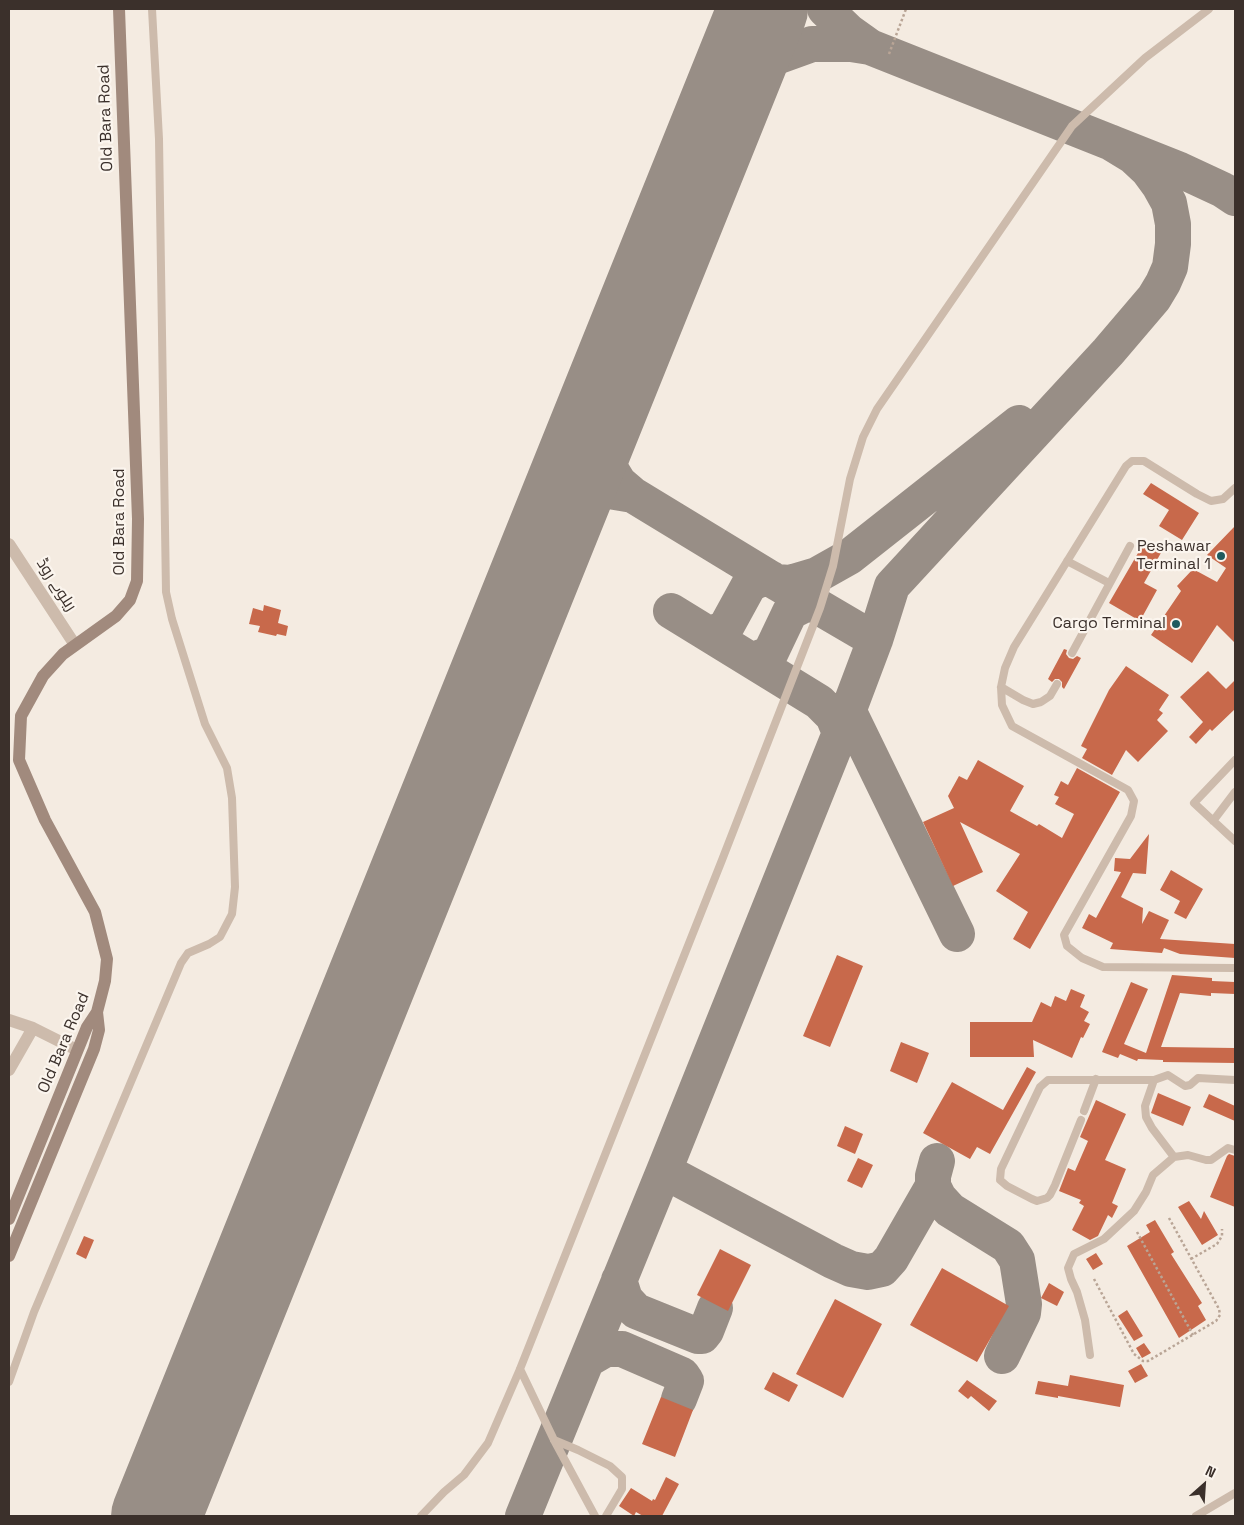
<!DOCTYPE html>
<meta charset="utf-8">
<style>
body{margin:0}
#map{position:relative;width:1244px;height:1525px;overflow:hidden;background:#f4ebe1;font-family:"Space Grotesk",sans-serif}
canvas{display:block}
.frame{position:absolute;inset:0;border:10px solid #3b302b;pointer-events:none}
.north{position:absolute;left:1179px;top:1460px;width:50px;height:50px;-webkit-text-stroke:4px #fbf5ee;paint-order:stroke;rotate:26deg;font-size:14px;font-weight:700;line-height:20px;text-align:center;color:#3b302b}
.north::after{content:'';display:block;margin:auto;width:18px;height:22px;background:#3b302b;clip-path:polygon(50% 0,100% 100%,50% 72%,0 100%)}
</style>
<div id="map">
<canvas width="1244" height="1525"></canvas>
<div class="frame"></div>
<div class="north">N</div>
</div>
<script>
const ctx = document.querySelector('canvas').getContext('2d');
ctx.lineJoin = 'round';
function toPath(rows) {
  const path = new Path2D();
  for (const r of rows) {
    path.moveTo(r[0], r[1]);
    for (let i = 2; i < r.length; i += 2) path.lineTo(r[i], r[i + 1]);
  }
  return path;
}
function strokePath(path, color, width, dash) {
  ctx.strokeStyle = color;
  ctx.lineWidth = width;
  ctx.lineCap = dash ? 'butt' : 'round';
  ctx.setLineDash(dash || []);
  ctx.stroke(path);
}
function fill(path, color) {
  ctx.fillStyle = color;
  ctx.fill(path, 'evenodd');
}
function write(font, color, halo, rows, align = 'center') {
  ctx.font = font + ' "Space Grotesk",Cairo,sans-serif';
  ctx.lineWidth = 4.5;
  ctx.setLineDash([]);
  ctx.textBaseline = 'middle';
  ctx.strokeStyle = halo;
  ctx.fillStyle = color;
  for (const [text, x, y, turn = 0] of rows) {
    ctx.save();
    ctx.translate(x, y);
    ctx.rotate((+turn || 0) * Math.PI / 180);
    ctx.textAlign = isNaN(turn) ? turn : align;
    if (halo) ctx.strokeText(text, 0, 0);
    ctx.fillText(text, 0, 0);
    ctx.restore();
  }
}
strokePath(toPath([
 [825,9,849,32,870,47],
 [724,109,756,70,776,57,812,44,851,44,870,47,1180,170,1223,190,1235,198],
 [590,436,619,483,633,495,776,582,875,640],
 [569,490,585,487,633,495],
 [776,582,790,583,817,575,849,557,1019,423],
 [671,611,819,702,833,716,840,733],
 [709,634,721,630,726,627,749,585,758,580,770,578],
 [753,660,770,654,790,612,804,605,812,603],
 [848,710,957,934],
 [664,1171,833,1261,851,1269,868,1272,882,1269,891,1259,933,1186,933,1176,937,1161],
 [933,1186,939,1198,950,1210,1008,1246,1017,1260,1024,1304,1023,1313,1002,1356],
 [619,1280,625,1299,636,1311,698,1336,702,1336,706,1331,715,1308],
 [587,1360,606,1349,622,1349,682,1375,686,1381,679,1399],
 [523,1516,664,1171,840,733,875,640,892,586,1108,352,1154,298,1163,283,1170,267,1173,244,1173,224,1169,203,1159,185,1148,170,1133,156,1110,142]
]), '#988e86', 36);
strokePath(toPath([
 [156,1516,763,9]
]), '#988e86', 90);
fill(toPath([
 [1151,483,1199,513,1182,540,1159,526,1169,510,1143,494],
 [1235,526,1235,643,1217,625,1192,663,1151,635,1181,591,1177,586,1193,569,1217,582,1226,568,1207,555],
 [1145,541,1162,551,1144,583,1157,590,1140,621,1109,603],
 [264,605,281,610,278,623,288,626,286,636,277,634,276,636,258,632,260,626,249,624,253,608,263,611],
 [1064,649,1067,650,1066,654,1069,658,1073,659,1077,656,1081,658,1064,689,1062,687,1062,682,1059,679,1055,679,1052,682,1048,679],
 [1126,666,1169,695,1159,710,1163,713,1157,720,1168,731,1138,762,1126,750,1112,775,1082,758,1087,749,1081,746,1109,690],
 [1208,671,1226,689,1235,680,1235,709,1212,731,1210,729,1196,744,1189,737,1203,722,1180,697],
 [978,760,1024,786,1010,811,1037,826,1039,824,1062,838,1074,814,1055,804,1059,797,1054,795,1061,781,1068,785,1077,768,1120,792,1030,949,1013,939,1028,912,996,891,1020,854,960,822,983,872,953,886,923,822,954,808,948,796,959,776,967,780],
 [1149,834,1146,874,1133,873,1121,897,1143,908,1142,924,1149,911,1169,920,1160,939,1235,944,1235,958,1180,954,1164,948,1162,953,1110,949,1113,943,1082,928,1089,914,1096,918,1121,872,1114,871,1115,858,1130,859],
 [1171,870,1203,889,1186,919,1174,913,1180,901,1160,890],
 [837,955,863,966,830,1047,803,1036],
 [1172,975,1212,978,1212,981,1235,982,1235,994,1211,993,1211,996,1180,993,1161,1047,1235,1048,1235,1063,1163,1062,1163,1060,1138,1059,1137,1061,1120,1054,1118,1058,1102,1052,1131,982,1148,989,1124,1044,1146,1053],
 [1071,989,1085,995,1080,1007,1089,1012,1084,1021,1090,1024,1083,1038,1081,1037,1072,1058,1033,1040,1034,1057,970,1057,970,1022,1032,1022,1041,1002,1051,1007,1055,996,1066,1001],
 [901,1042,929,1053,917,1083,890,1071],
 [1027,1067,1036,1072,990,1154,977,1147,970,1159,923,1133,952,1082,1003,1110],
 [1158,1093,1191,1107,1183,1126,1151,1113],
 [1209,1094,1235,1106,1235,1121,1203,1107],
 [1096,1100,1126,1114,1105,1160,1126,1169,1112,1203,1118,1206,1112,1218,1108,1215,1098,1236,1090,1240,1072,1230,1084,1206,1079,1203,1081,1200,1059,1191,1068,1168,1075,1171,1088,1141,1080,1137],
 [845,1126,863,1134,855,1154,837,1146],
 [1229,1154,1235,1156,1235,1207,1210,1197,1227,1156],
 [858,1158,873,1165,862,1188,847,1181],
 [1189,1201,1201,1219,1204,1211,1218,1235,1202,1245,1178,1207],
 [1155,1220,1174,1252,1171,1254,1202,1303,1198,1306,1206,1320,1179,1338,1127,1246,1150,1232,1146,1225],
 [84,1236,94,1240,86,1259,76,1254],
 [720,1249,751,1265,728,1311,697,1295],
 [1096,1253,1103,1264,1093,1270,1086,1259],
 [942,1268,1009,1306,977,1362,910,1325],
 [1049,1283,1064,1292,1057,1306,1041,1298],
 [835,1299,882,1324,843,1398,796,1374],
 [1127,1310,1143,1336,1134,1341,1118,1316],
 [1144,1343,1151,1353,1142,1358,1136,1348],
 [1141,1364,1148,1376,1135,1383,1128,1371],
 [773,1372,798,1385,789,1402,764,1389],
 [1070,1375,1124,1385,1120,1407,1058,1396,1058,1398,1035,1394,1038,1381,1068,1386],
 [967,1380,997,1401,989,1411,971,1396,968,1399,958,1391],
 [661,1397,693,1410,675,1457,642,1444],
 [666,1477,679,1484,662,1516,643,1516,636,1512,634,1516,619,1506,631,1488,652,1501,653,1499,655,1500]
]), '#c8694b');
strokePath(toPath([
 [889,54,906,9],
 [1137,1232,1193,1335],
 [1191,1259,1217,1244,1222,1236,1222,1229],
 [1094,1279,1134,1354,1143,1361,1148,1361,1216,1321,1220,1315,1219,1309,1169,1218]
]), '#b9a596', 2.5, [2.5, 2.5]);
strokePath(toPath([
 [1235,488,1223,499,1211,501,1197,494,1144,461,1132,461,1126,466,1014,647,1005,668,1001,687,1002,705,1012,726,1128,790,1134,801,1131,816,1064,935,1067,946,1082,958,1103,967,1235,968],
 [1067,561,1109,583],
 [1072,653,1130,546],
 [1001,687,1023,700,1033,704,1041,702,1050,696,1057,684],
 [1235,760,1194,803,1235,841],
 [1213,821,1235,792],
 [1154,1080,1145,1106,1146,1117,1152,1128,1174,1157],
 [1084,1111,1096,1079],
 [1081,1120,1055,1185,1050,1195,1047,1198,1037,1201,1032,1199,1007,1186,1000,1180,1001,1169,1040,1087,1048,1080,1154,1080,1168,1075,1185,1086,1190,1085,1198,1078,1235,1080],
 [1090,1355,1085,1320,1077,1292,1071,1279,1068,1268,1074,1254,1104,1239,1134,1211,1146,1192,1153,1175,1174,1157,1188,1155,1206,1160,1211,1160,1228,1148,1235,1150],
 [520,1369,554,1440,595,1516],
 [9,1382,34,1312,181,963,188,953,209,944,220,937,232,914,235,887,232,798,227,768,205,724,172,619,166,592,159,139,152,9],
 [554,1440,578,1450,610,1466,622,1477,622,1489,606,1516],
 [421,1516,444,1492,464,1475,488,1443,520,1369,722,860,820,608,833,566,850,479,863,437,877,409,1072,126,1145,58,1209,9],
 [1196,1516,1235,1493]
]), '#cdbbac', 8);
strokePath(toPath([
 [9,544,75,645],
 [9,1020,33,1028,77,1050],
 [9,1070,33,1028]
]), '#cdbbac', 12);
strokePath(toPath([
 [9,1219,87,1027,97,1012,105,981,107,959,95,912,45,820,19,760,21,716,43,676,63,654,116,616,130,600,137,581,138,519,119,9],
 [9,1256,94,1049,99,1030,97,1012]
]), '#a18a7d', 12);
for (const [x, y, r, color] of [
 [1221,556,5,"#1f5a5e"],
 [1176,624,5,"#1f5a5e"]
]) {
  const dot = new Path2D();
  dot.arc(x, y, r, 0, 2 * Math.PI);
  ctx.fillStyle = color;
  ctx.fill(dot);
  strokePath(dot, '#fbf5ee', 2);
}
write('16px', '#3b302b', '#fbf5ee', [
 ["Old Bara Road",106,118,-92],
 ["Old Bara Road",120,522,-90],
 ["ریلوے روڈ",56,585,57],
 ["Old Bara Road",64,1043,-67]
]);
write('16px', '#3b302b', '#fbf5ee', [
 ["Peshawar",1211,547],
 ["Terminal 1",1211,565],
 ["Cargo Terminal",1166,624]
], 'right');
</script>
